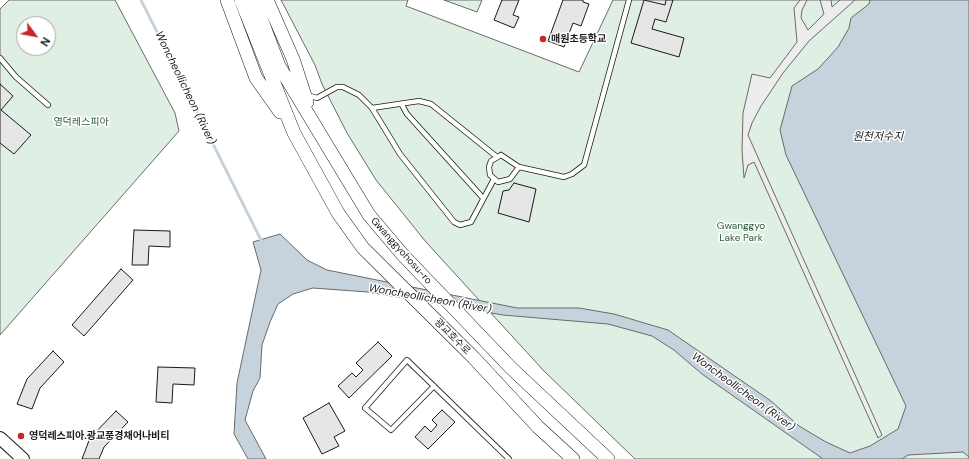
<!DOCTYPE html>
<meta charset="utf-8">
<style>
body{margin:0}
#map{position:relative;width:969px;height:459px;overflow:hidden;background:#fff;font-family:"DM Sans",sans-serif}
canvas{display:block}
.north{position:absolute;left:16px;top:16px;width:40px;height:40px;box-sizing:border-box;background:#fff;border:1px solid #a3a3a3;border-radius:50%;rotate:122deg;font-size:11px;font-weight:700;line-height:16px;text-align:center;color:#1a1a1a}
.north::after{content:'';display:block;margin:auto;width:14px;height:18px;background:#c62828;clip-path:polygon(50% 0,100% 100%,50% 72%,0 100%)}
</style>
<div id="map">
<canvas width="969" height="459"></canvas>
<div class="north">N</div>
</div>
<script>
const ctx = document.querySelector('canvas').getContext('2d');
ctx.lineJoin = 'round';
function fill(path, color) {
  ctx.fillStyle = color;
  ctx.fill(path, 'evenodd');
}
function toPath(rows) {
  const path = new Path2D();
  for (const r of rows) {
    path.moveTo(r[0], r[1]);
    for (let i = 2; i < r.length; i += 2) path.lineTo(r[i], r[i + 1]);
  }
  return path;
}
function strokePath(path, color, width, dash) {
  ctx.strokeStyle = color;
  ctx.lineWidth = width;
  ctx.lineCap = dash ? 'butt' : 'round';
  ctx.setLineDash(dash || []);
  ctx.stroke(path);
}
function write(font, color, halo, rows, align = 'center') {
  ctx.font = font + ' "DM Sans","Noto Sans KR",sans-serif';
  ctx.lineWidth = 3;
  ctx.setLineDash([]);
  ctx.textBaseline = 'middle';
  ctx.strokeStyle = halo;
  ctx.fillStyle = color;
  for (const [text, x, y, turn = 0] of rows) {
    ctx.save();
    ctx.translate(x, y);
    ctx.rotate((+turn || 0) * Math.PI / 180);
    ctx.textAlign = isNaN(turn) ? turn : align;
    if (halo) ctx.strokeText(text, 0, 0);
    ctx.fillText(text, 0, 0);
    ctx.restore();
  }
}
const green = toPath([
 [9,0,115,0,175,113,179,131,0,335,0,9,9,0],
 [24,24,48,24,48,48,24,48,24,24],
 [281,0,408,0,406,6,579,72,613,0,969,0,969,459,635,459,543,370,426,242,376,180,347,133,322,84,315,65,281,0],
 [444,0,482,0,477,12,444,0]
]);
fill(green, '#e0efe3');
strokePath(green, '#6a6a6a', 1);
const parking = toPath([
 [800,0,807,0,802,10,801,18,808,30,824,14,820,0,831,0,832,7,840,0,855,0,809,41,783,73,761,106,752,123,748,135,882,435,878,438,754,162,748,165,744,178,742,150,743,113,752,74,770,78,797,42,794,8,800,0]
]);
fill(parking, '#ededed');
strokePath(parking, '#6a6a6a', 1);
const water = toPath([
 [870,0,969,0,969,457,963,452,908,455,902,459,823,459,702,374,674,350,652,336,608,324,503,315,368,292,313,288,293,294,278,304,270,322,262,345,260,378,253,391,245,420,266,459,248,459,234,434,237,383,261,270,253,242,280,234,307,260,327,270,517,308,579,308,614,314,668,330,771,401,799,426,826,442,850,453,870,446,898,429,906,406,786,155,780,130,792,86,818,69,838,47,849,28,851,18,869,4,870,0]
]);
fill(water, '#c6d2dc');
strokePath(water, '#6a6a6a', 1);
strokePath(toPath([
 [141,0,262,242]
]), '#c6d2dc', 3);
const building = toPath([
 [502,0,519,0,513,15,519,17,514,28,494,20,502,0],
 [563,0,583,0,583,2,589,4,581,26,573,23,564,47,548,41,563,0],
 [644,0,665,5,666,0,673,0,666,22,655,19,652,29,684,38,679,57,631,43,644,0],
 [0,84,13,96,1,110,31,135,14,154,0,143,0,84],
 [514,183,536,189,529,222,498,213,503,191,509,190,514,183],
 [134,230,170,231,170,247,149,246,148,265,132,265,134,230],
 [121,269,133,280,84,336,72,325,121,269],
 [378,342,392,356,349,398,338,386,352,373,356,377,363,370,356,363,378,342],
 [53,351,64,362,40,388,32,409,17,404,27,379,53,351],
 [158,367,195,368,194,385,173,384,172,403,156,402,158,367],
 [329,403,345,431,334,437,339,446,322,454,303,418,329,403],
 [442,410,455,422,428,449,415,437,425,426,431,432,437,425,432,420,442,410],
 [116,411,128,422,104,447,99,459,82,459,90,438,116,411]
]);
fill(building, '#e6e6e6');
strokePath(building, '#1a1a1a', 1);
const service = toPath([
 [0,58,16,77,48,105],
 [307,95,317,98,337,87,343,87,359,95,372,108],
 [402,105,407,114,483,198],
 [501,155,519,167,510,179,498,182,490,175,489,167,491,161,501,155],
 [519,167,564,177,572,174,584,165,629,0],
 [494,179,471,222,460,225,454,222,400,154,372,108,419,101,431,104,497,157],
 [434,386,391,430,365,408,407,360,509,459]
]);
const tertiary = toPath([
 [0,438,23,459]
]);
const secondary = toPath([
 [227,0,256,78,280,112],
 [241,0,294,133,338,213,363,248,474,358,538,427,573,459],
 [254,0,279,66,369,215,402,254,511,368,608,459],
 [267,0,293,59,307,102]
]);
strokePath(service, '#1a1a1a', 6);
strokePath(tertiary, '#1a1a1a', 14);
strokePath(secondary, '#1a1a1a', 14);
strokePath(service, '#fff', 4.5);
strokePath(tertiary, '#fff', 12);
strokePath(secondary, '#fff', 13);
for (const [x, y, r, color] of [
 [543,39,4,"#c62828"],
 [21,436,4,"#c62828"]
]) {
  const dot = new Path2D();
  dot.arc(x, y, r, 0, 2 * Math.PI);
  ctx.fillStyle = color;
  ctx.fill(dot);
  strokePath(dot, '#fff', 1.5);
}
write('bold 10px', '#1a1a1a', '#fff', [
 ["매원초등학교",551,39],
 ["영덕레스피아.광교풍경채어나비티",29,436]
], 'left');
write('10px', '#2b5a34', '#fff', [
 ["영덕레스피아",81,122],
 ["Gwanggyo",741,226],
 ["Lake Park",741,238]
]);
write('10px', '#1a1a1a', '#fff', [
 ["Gwanggyohosu-ro",401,251,48],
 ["광교호수로",452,337,45]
]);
write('italic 11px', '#1a1a1a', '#fff', [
 ["Woncheollicheon (River)",185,88,64],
 ["원천저수지",878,137],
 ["Woncheollicheon (River)",430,299,10],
 ["Woncheollicheon (River)",743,392,36]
]);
</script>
